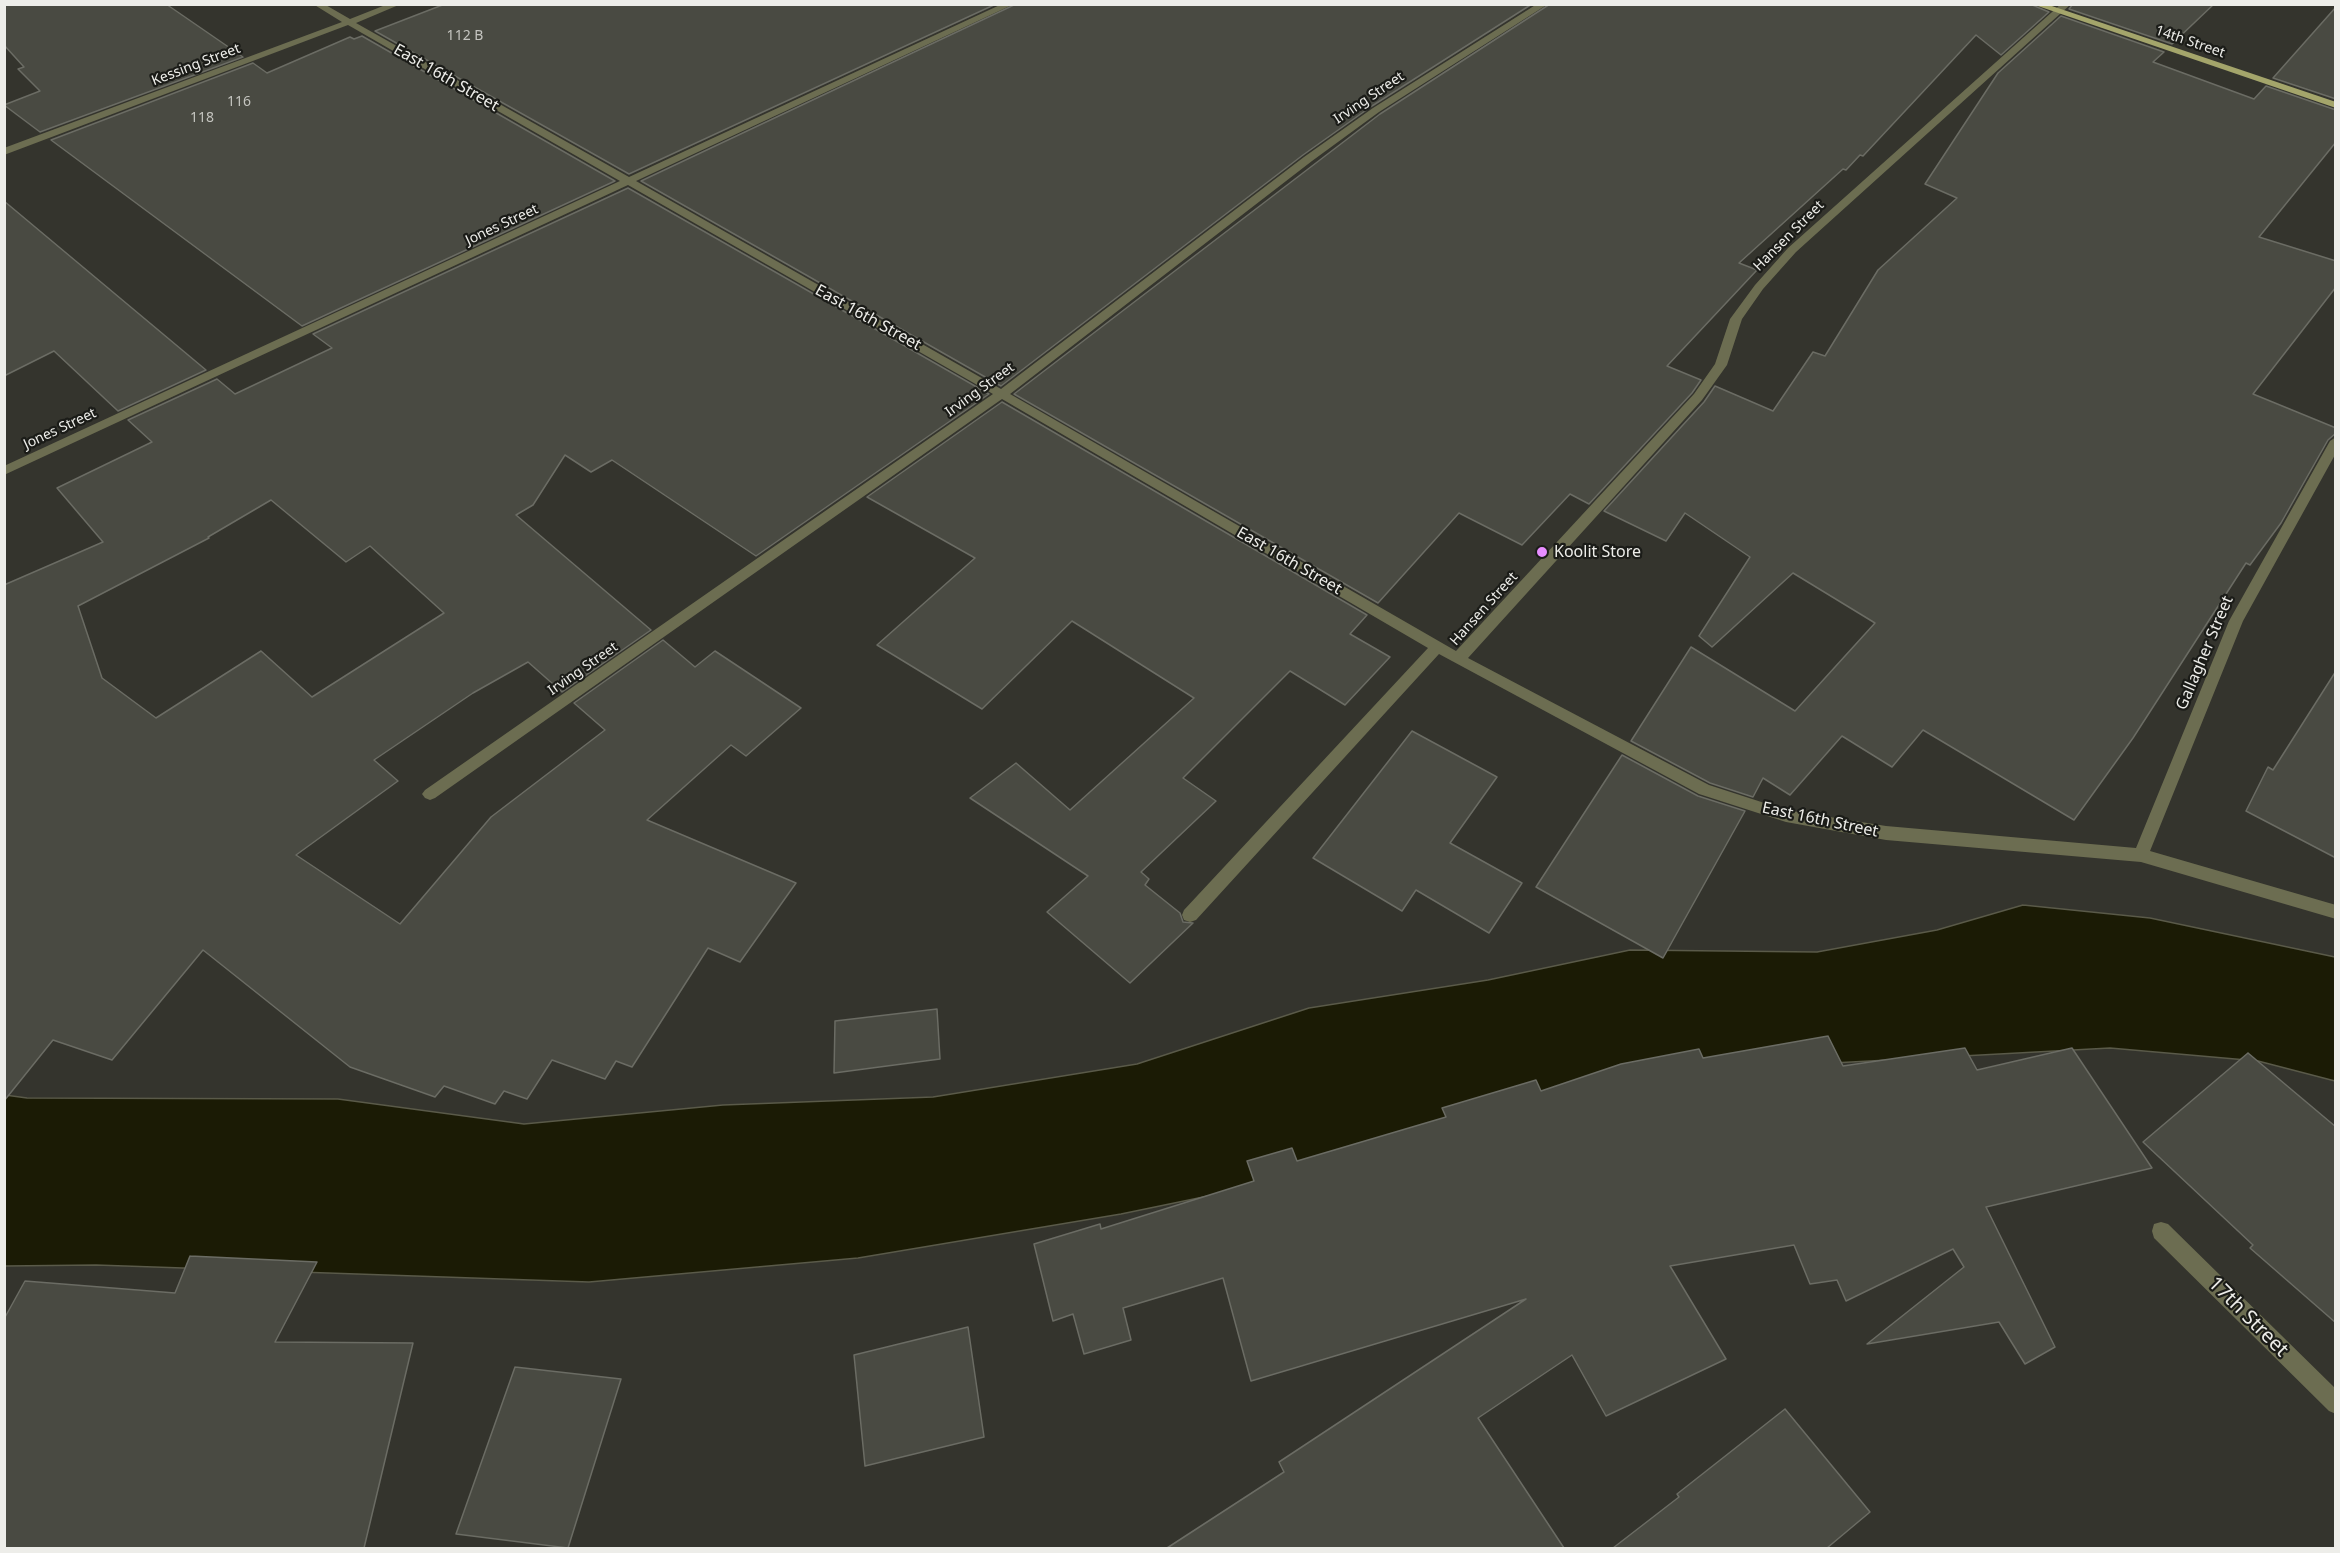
<!DOCTYPE html>
<style>
body{margin:0}
#map{position:relative;width:2340px;height:1553px;overflow:hidden;background:#34342d;font-family:"Noto Sans",sans-serif}
canvas{display:block}
.frame{position:absolute;inset:0;border:6px solid #edede9;pointer-events:none}
</style>
<div id="map">
<canvas width="2340" height="1553"></canvas>
<div class="frame"></div>
</div>
<script>
const ctx = document.querySelector('canvas').getContext('2d');
ctx.lineJoin = 'round';
function fill(path, color) {
  ctx.fillStyle = color;
  ctx.fill(path, 'evenodd');
}
function toPath(rows) {
  const path = new Path2D();
  for (const r of rows) {
    path.moveTo(r[0], r[1]);
    for (let i = 2; i < r.length; i += 2) path.lineTo(r[i], r[i + 1]);
  }
  return path;
}
function strokePath(path, color, width, dash) {
  ctx.strokeStyle = color;
  ctx.lineWidth = width;
  ctx.lineCap = dash ? 'butt' : 'round';
  ctx.setLineDash(dash || []);
  ctx.stroke(path);
}
function write(font, color, halo, rows, align = 'center') {
  ctx.font = font + ' "Noto Sans",sans-serif';
  ctx.lineWidth = 4.5;
  ctx.setLineDash([]);
  ctx.textBaseline = 'middle';
  ctx.strokeStyle = halo;
  ctx.fillStyle = color;
  for (const [text, x, y, turn = 0] of rows) {
    ctx.save();
    ctx.translate(x, y);
    ctx.rotate((+turn || 0) * Math.PI / 180);
    ctx.textAlign = isNaN(turn) ? turn : align;
    if (halo) ctx.strokeText(text, 0, 0);
    ctx.fillText(text, 0, 0);
    ctx.restore();
  }
}
const water = toPath([
 [2023,905,2150,918,2335,957,2335,1081,2258,1061,2110,1048,1648,1073,1334,1170,1121,1214,858,1258,589,1282,96,1265,5,1266,5,1095,27,1098,338,1099,524,1124,723,1105,933,1097,1137,1064,1309,1008,1488,980,1630,950,1817,952,1937,930,2023,905]
]);
fill(water, '#1b1b05');
strokePath(water, '#5a5a49', 1.5);
const building = toPath([
 [4,4,166,4,243,57,40,132,4,105,40,91,18,69,24,67,4,45,4,4],
 [445,4,996,4,629,174,375,31,445,4],
 [1016,4,1532,4,1372,106,1303,155,1001,386,641,181,1016,4],
 [1550,4,2030,4,2049,12,2001,55,1976,35,1863,156,1860,155,1846,170,1843,169,1739,263,1757,270,1667,366,1701,380,1692,393,1589,504,1570,494,1522,545,1459,513,1378,603,1014,394,1380,114,1550,4],
 [2073,4,2214,4,2172,44,2069,9,2073,4],
 [2336,7,2336,99,2273,78,2336,7],
 [2061,16,2164,52,2153,62,2254,99,2266,86,2336,110,2336,142,2259,237,2336,261,2336,287,2253,394,2336,428,2336,433,2328,440,2281,523,2250,565,2246,563,2133,738,2074,820,1923,730,1892,767,1842,736,1790,795,1763,778,1753,797,1710,783,1631,741,1691,647,1795,711,1875,623,1793,573,1712,647,1699,636,1750,557,1685,513,1666,541,1604,511,1704,402,1715,386,1773,411,1813,352,1825,356,1878,270,1957,198,1925,184,1998,73,2061,16],
 [362,36,615,181,302,326,51,140,253,63,267,73,350,37,354,39,362,36],
 [628,188,989,394,756,556,612,460,591,472,565,455,533,505,516,515,651,630,562,692,528,662,473,693,374,760,398,781,296,855,400,924,491,817,605,730,574,703,663,640,695,667,715,651,801,708,746,756,731,745,647,820,796,883,740,962,708,948,632,1067,616,1061,605,1079,552,1060,527,1099,504,1091,495,1104,444,1086,435,1097,350,1067,203,950,112,1060,53,1040,4,1101,4,585,103,542,57,488,152,442,128,420,217,379,235,394,332,348,313,334,628,188],
 [271,500,346,562,370,546,444,613,312,697,261,651,156,718,102,678,78,606,209,538,208,537,271,500],
 [4,201,206,370,118,411,54,351,4,376,4,201],
 [1002,402,1367,615,1350,634,1390,657,1345,705,1290,671,1183,778,1216,801,1141,872,1149,879,1145,885,1180,913,1183,922,1193,923,1130,983,1047,912,1088,876,970,798,1016,763,1070,810,1194,698,1072,621,982,709,877,645,975,558,867,497,1002,402],
 [2336,671,2336,858,2246,811,2268,767,2273,770,2336,671],
 [1412,731,1497,777,1450,843,1522,883,1489,933,1416,890,1402,911,1313,858,1412,731],
 [1622,755,1698,796,1745,811,1663,958,1536,887,1622,755],
 [937,1009,940,1059,834,1073,835,1021,937,1009],
 [1828,1036,1843,1066,1965,1048,1977,1070,2072,1048,2152,1168,1986,1207,2055,1347,2025,1364,1999,1322,1867,1344,1964,1267,1953,1249,1846,1301,1837,1280,1810,1284,1794,1245,1670,1266,1726,1359,1606,1416,1572,1355,1478,1418,1564,1548,1167,1548,1284,1472,1279,1462,1526,1299,1251,1381,1223,1278,1123,1308,1131,1340,1084,1354,1073,1314,1053,1321,1034,1244,1100,1224,1101,1229,1254,1181,1247,1161,1292,1148,1297,1161,1446,1117,1442,1108,1536,1080,1541,1091,1621,1064,1699,1049,1703,1058,1828,1036],
 [2248,1053,2336,1127,2336,1323,2250,1248,2253,1245,2143,1142,2248,1053],
 [190,1256,317,1262,275,1342,413,1343,364,1548,4,1548,4,1319,25,1281,175,1293,190,1256],
 [968,1327,984,1437,865,1466,854,1355,968,1327],
 [515,1367,621,1379,568,1548,456,1534,515,1367],
 [1785,1409,1870,1512,1827,1548,1613,1548,1679,1497,1677,1494,1785,1409]
]);
fill(building, '#494a42');
strokePath(building, '#6b6c64', 1.5);
fill(toPath([
 [313,4,324,4,350,19,388,4,401,4,356,23,629,177,1002,4,1014,4,636,181,1001,389,1304,157,1373,108,1537,4,1548,4,1379,112,1312,161,1010,394,1456,651,1694,394,1715,364,1730,319,1755,285,1788,248,2061,4,2071,4,1796,252,1763,289,1742,319,1727,365,1702,400,1468,658,1709,785,1786,810,1886,826,2136,848,2229,621,2330,441,2336,437,2336,453,2243,621,2150,851,2336,905,2336,919,2141,862,1886,840,1786,822,1699,794,1439,654,1196,920,1190,922,1184,920,1182,915,1184,910,1428,648,1002,399,435,798,430,800,425,798,422,794,425,790,993,394,628,185,4,475,4,466,620,181,348,25,4,155,4,148,342,22,313,4],
 [2161,1222,2168,1224,2336,1389,2336,1414,2329,1411,2154,1238,2152,1231,2154,1224,2161,1222]
]), '#6c6d51');
fill(toPath([
 [2032,4,2046,4,2336,102,2336,108,2032,4]
]), '#a4a56b');
for (const [x, y, r, color] of [
 [1542,552,6,"#e88eff"]
]) {
  const dot = new Path2D();
  dot.arc(x, y, r, 0, 2 * Math.PI);
  ctx.fillStyle = color;
  ctx.fill(dot);
  strokePath(dot, '#1b1c18', 2);
}
write('14px', '#c4c4bf', null, [
 ["112 B",465,36],
 ["116",239,102],
 ["118",202,118]
]);
write('14px', '#edede9', '#1b1c18', [
 ["14th Street",2190,42,19],
 ["Kessing Street",196,65,-21],
 ["Irving Street",1369,98,-34],
 ["Jones Street",502,225,-25],
 ["Hansen Street",1789,236,-45],
 ["Irving Street",980,390,-36],
 ["Jones Street",60,429,-25],
 ["Hansen Street",1484,609,-48],
 ["Irving Street",583,669,-35]
]);
write('16px', '#edede9', '#1b1c18', [
 ["East 16th Street",446,78,30],
 ["East 16th Street",868,318,29],
 ["East 16th Street",1289,561,30],
 ["Gallagher Street",2205,653,-67],
 ["East 16th Street",1820,820,12]
]);
write('16px', '#edede9', '#1b1c18', [
 ["Koolit Store",1554,552]
], 'left');
write('20px', '#edede9', '#1b1c18', [
 ["17th Street",2248,1317,45]
]);
</script>
